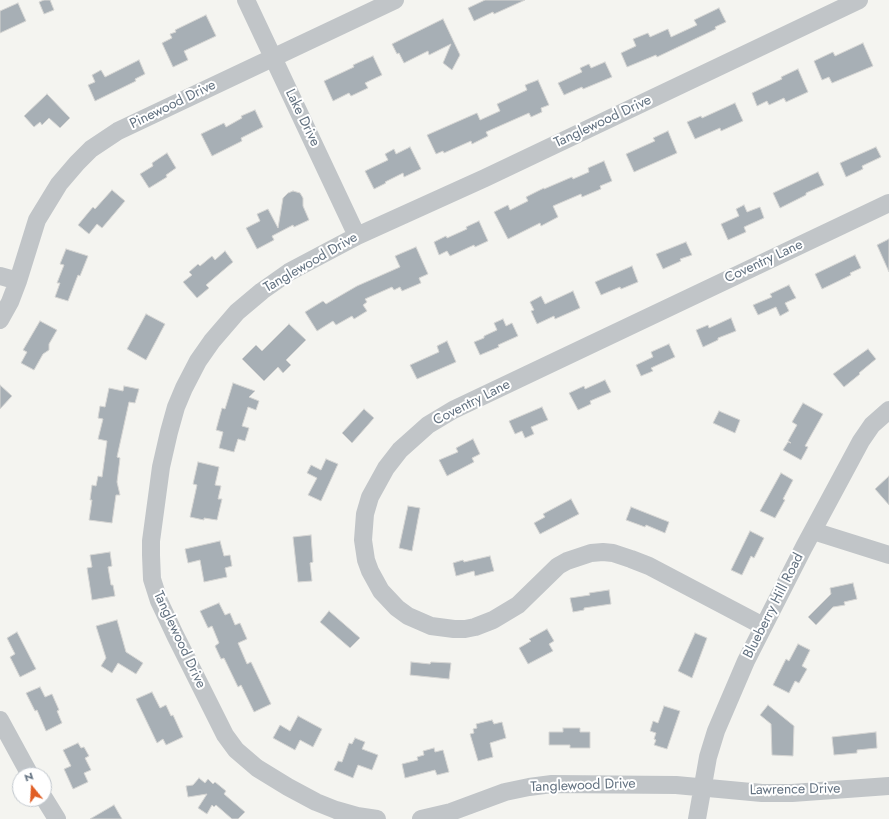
<!DOCTYPE html>
<style>
body{margin:0}
#map{position:relative;width:889px;height:819px;overflow:hidden;background:#f4f4f0;font-family:Jost,sans-serif}
canvas{display:block}
.north{position:absolute;left:12px;top:767px;width:40px;height:40px;box-sizing:border-box;background:#fff;border:1px solid #c1c7cd;border-radius:50%;rotate:342deg;font-size:11px;font-weight:700;line-height:16px;text-align:center;color:#637281}
.north::after{content:'';display:block;margin:auto;width:14px;height:18px;background:#e05e24;clip-path:polygon(50% 0,100% 100%,50% 72%,0 100%)}
</style>
<div id="map">
<canvas width="889" height="819"></canvas>
<div class="north">N</div>
</div>
<script>
const ctx = document.querySelector('canvas').getContext('2d');
ctx.lineJoin = 'round';
function fill(path, color) {
  ctx.fillStyle = color;
  ctx.fill(path, 'evenodd');
}
function toPath(rows) {
  const path = new Path2D();
  for (const r of rows) {
    path.moveTo(r[0], r[1]);
    for (let i = 2; i < r.length; i += 2) path.lineTo(r[i], r[i + 1]);
  }
  return path;
}
function strokePath(path, color, width, dash) {
  ctx.strokeStyle = color;
  ctx.lineWidth = width;
  ctx.lineCap = dash ? 'butt' : 'round';
  ctx.setLineDash(dash || []);
  ctx.stroke(path);
}
function write(font, color, halo, rows, align = 'center') {
  ctx.font = font + ' Jost,sans-serif';
  ctx.lineWidth = 4;
  ctx.setLineDash([]);
  ctx.textBaseline = 'middle';
  ctx.strokeStyle = halo;
  ctx.fillStyle = color;
  for (const [text, x, y, turn = 0] of rows) {
    ctx.save();
    ctx.translate(x, y);
    ctx.rotate((+turn || 0) * Math.PI / 180);
    ctx.textAlign = isNaN(turn) ? turn : align;
    if (halo) ctx.strokeText(text, 0, 0);
    ctx.fillText(text, 0, 0);
    ctx.restore();
  }
}
const building = toPath([
 [44,0,50,0,54,10,44,14,39,2,44,0],
 [485,0,525,0,494,14,493,12,474,21,468,8,485,0],
 [18,3,26,21,0,33,0,11,18,3],
 [719,8,726,22,715,27,716,29,657,57,656,55,627,67,621,53,636,46,633,39,648,33,650,37,668,29,671,37,697,25,694,20,719,8],
 [206,15,216,36,184,51,188,60,173,67,162,43,172,38,170,34,176,32,175,30,206,15],
 [443,19,460,55,452,70,443,63,451,44,429,55,428,51,404,63,399,53,397,54,392,44,443,19],
 [863,43,873,66,832,83,829,77,822,80,814,61,833,52,835,56,863,43],
 [373,56,382,75,365,83,368,88,351,96,349,93,333,101,324,81,354,67,353,65,373,56],
 [139,60,145,74,135,79,136,81,95,101,88,85,95,82,92,75,101,70,105,77,139,60],
 [605,62,612,77,583,89,582,87,564,95,558,83,582,72,580,68,589,64,591,68,605,62],
 [798,69,808,92,786,102,784,98,769,105,767,101,757,106,752,93,782,79,781,77,798,69],
 [538,80,549,105,541,108,542,112,531,117,529,113,486,132,488,136,472,144,471,141,444,153,443,151,436,154,427,135,477,113,480,120,500,111,497,104,527,90,525,85,538,80],
 [47,94,70,118,60,128,49,118,42,125,40,122,34,127,24,116,47,94],
 [735,103,743,121,721,131,720,128,695,139,687,122,701,116,702,118,735,103],
 [255,110,263,127,241,138,242,141,212,156,201,134,224,123,226,127,242,118,241,116,255,110],
 [668,131,677,153,634,172,626,154,655,141,653,138,668,131],
 [410,147,421,169,404,177,403,173,385,182,386,183,374,189,365,171,388,160,385,154,394,149,396,154,410,147],
 [876,147,881,157,862,166,863,169,846,177,840,163,876,147],
 [167,153,176,168,166,175,167,177,149,188,140,174,153,166,152,163,167,153],
 [604,161,612,181,600,186,601,189,582,197,581,194,553,206,558,217,541,226,540,223,508,239,494,212,508,205,510,210,528,201,526,197,544,188,544,189,572,177,573,179,589,172,588,168,604,161],
 [818,172,824,185,806,193,806,195,780,208,773,193,818,172],
 [112,190,125,201,102,228,97,224,89,234,78,225,93,207,95,209,112,190],
 [293,191,300,193,303,198,303,206,309,220,294,227,293,225,272,236,274,240,257,249,246,228,260,221,257,214,268,209,278,228,283,198,288,193,293,191],
 [744,205,747,212,760,207,764,218,744,227,746,232,728,240,721,224,739,216,736,209,744,205],
 [479,221,488,241,475,247,474,245,450,256,447,251,439,255,434,242,446,236,447,238,467,229,466,227,479,221],
 [889,239,889,272,877,245,889,239],
 [686,242,692,255,680,259,681,261,663,269,656,254,686,242],
 [416,247,428,274,419,278,421,283,402,291,400,287,394,290,392,287,365,299,367,302,363,305,367,311,354,319,352,316,336,325,333,321,317,331,305,312,323,301,326,304,357,286,400,267,395,256,416,247],
 [66,249,88,256,80,276,78,275,68,301,55,297,60,283,57,283,64,265,60,264,66,249],
 [225,251,233,262,206,285,209,288,197,298,183,282,192,275,189,272,198,264,200,266,212,256,215,260,225,251],
 [855,255,861,268,850,273,851,275,822,289,815,274,855,255],
 [632,266,638,282,621,289,620,287,601,295,595,282,632,266],
 [789,285,796,298,785,303,789,311,780,316,776,307,758,315,753,305,772,297,770,294,789,285],
 [573,291,580,308,555,319,554,316,537,324,531,311,534,310,530,302,541,296,545,304,573,291],
 [146,314,165,324,146,360,127,349,146,314],
 [731,318,736,331,718,338,718,340,703,347,696,330,708,325,709,328,731,318],
 [503,319,506,326,512,323,518,336,498,345,499,347,480,355,474,342,484,338,484,336,497,330,494,323,503,319],
 [40,321,57,330,49,344,49,350,43,354,34,370,21,363,27,352,23,350,40,321],
 [289,324,306,340,286,360,291,365,283,373,278,367,264,381,242,359,256,345,262,351,289,324],
 [447,341,456,362,417,379,410,365,439,352,437,346,447,341],
 [669,344,675,357,651,368,653,371,641,376,636,365,653,357,651,352,669,344],
 [868,349,876,359,859,373,860,374,844,387,833,374,868,349],
 [605,380,611,392,590,401,591,404,578,410,569,393,584,386,585,389,605,380],
 [233,383,255,391,249,397,259,401,256,410,248,407,242,426,249,428,245,441,238,439,234,452,219,448,223,432,216,430,222,408,225,409,233,383],
 [0,385,12,396,0,409,0,385],
 [124,386,139,389,135,403,129,402,117,457,120,458,117,482,120,495,116,495,112,523,89,520,92,500,90,500,92,485,96,486,98,476,102,477,107,441,98,439,103,419,98,418,100,406,105,407,109,388,123,391,124,386],
 [803,403,823,414,805,446,808,447,801,460,783,450,788,442,791,443,788,441,797,425,792,422,803,403],
 [542,407,548,420,531,427,534,434,525,438,522,431,515,434,509,421,542,407],
 [364,409,374,418,352,443,342,433,364,409],
 [719,411,740,420,735,433,713,423,719,411],
 [473,439,480,454,472,458,474,462,447,476,439,460,458,452,456,448,473,439],
 [326,459,338,464,321,501,308,495,317,478,307,473,311,465,321,470,326,459],
 [198,462,219,467,215,485,221,486,218,499,222,499,217,520,204,518,204,520,190,517,197,485,193,484,198,462],
 [781,473,793,480,783,499,785,500,775,518,760,511,781,473],
 [889,476,889,505,875,489,889,476],
 [571,499,579,514,540,534,534,523,545,517,543,514,571,499],
 [408,506,420,508,412,551,399,548,408,506],
 [631,507,669,522,665,533,646,525,645,527,626,520,631,507],
 [750,531,764,538,754,558,751,556,742,575,731,570,750,531],
 [311,535,313,562,310,563,312,581,298,582,293,537,311,535],
 [220,541,224,556,230,555,232,566,225,568,227,577,204,582,200,560,188,563,185,549,220,541],
 [110,552,112,566,108,567,111,585,113,585,115,596,92,600,87,568,92,567,90,555,110,552],
 [490,556,494,571,475,576,474,571,456,576,453,563,463,560,464,562,490,556],
 [853,583,857,599,844,602,845,605,833,607,816,625,808,617,831,594,830,588,853,583],
 [609,590,611,604,584,608,584,610,573,612,570,598,590,595,589,593,609,590],
 [219,603,225,615,230,613,235,625,240,623,247,639,238,643,247,664,251,662,271,704,254,712,241,685,238,687,224,658,221,659,215,646,219,643,212,626,208,628,200,611,219,603],
 [329,611,360,638,350,648,320,622,329,611],
 [117,620,126,652,143,663,136,674,118,663,112,673,101,666,106,658,96,626,117,620],
 [547,629,554,641,549,644,553,651,528,664,519,648,531,641,529,639,547,629],
 [17,632,36,669,20,677,10,657,15,654,7,638,17,632],
 [695,633,707,638,692,678,678,671,695,633],
 [798,644,810,650,802,666,807,669,799,683,795,681,789,693,773,685,786,659,789,661,798,644],
 [411,662,430,664,431,662,451,663,449,679,410,675,411,662],
 [40,687,45,697,52,694,59,710,57,711,62,723,46,731,37,710,35,711,26,693,40,687],
 [152,692,160,708,166,705,171,716,173,715,183,737,166,745,163,739,157,743,136,699,152,692],
 [768,705,794,726,793,756,772,755,771,724,760,715,768,705],
 [664,706,680,711,667,749,654,745,656,740,654,739,656,733,650,731,653,721,658,723,664,706],
 [298,716,322,729,313,747,300,740,295,750,273,738,280,725,290,731,298,716],
 [492,720,494,724,502,722,506,738,490,743,493,757,478,761,470,734,474,733,473,729,477,728,476,724,492,720],
 [563,728,580,728,580,732,590,732,590,748,570,748,570,745,549,745,549,732,563,732,563,728],
 [876,732,877,748,857,750,857,753,834,755,832,737,876,732],
 [355,738,365,742,362,749,378,755,372,770,358,765,353,778,334,770,338,761,342,762,349,743,352,744,355,738],
 [78,743,81,748,84,747,89,756,85,758,91,770,84,773,88,782,73,789,64,769,71,766,63,750,78,743],
 [434,748,435,752,443,750,449,772,437,775,435,770,405,778,402,764,418,760,417,757,424,755,423,751,434,748],
 [199,778,205,783,208,779,213,784,215,782,226,791,224,794,245,812,238,819,232,819,216,805,214,807,212,805,207,814,198,808,207,794,188,797,186,786,193,785,199,778],
 [114,805,122,819,90,819,114,805]
]);
fill(building, '#a7afb5');
strokePath(building, '#d5d5d3', 1);
strokePath(toPath([
 [246,0,357,236],
 [0,276,18,281],
 [0,320,10,302,18,281,37,220,59,184,77,163,91,149,118,131,395,0],
 [813,531,889,555],
 [763,626,649,566,631,559,613,553,603,552,591,553,567,561,558,566,518,605,493,620,475,627,465,629,454,629,431,626,408,616,397,608,381,591,370,571,366,560,363,540,365,514,370,497,386,468,400,450,428,425,453,410,889,203],
 [0,720,30,775],
 [44,798,57,819],
 [377,819,357,816,336,810,316,802,288,787,257,768,236,750,225,735,175,635,159,601,152,579,151,555,151,541,161,467,169,432,176,407,184,388,198,361,212,341,237,312,262,291,289,272,357,236,485,178,859,0],
 [421,819,451,812,505,792,529,787,552,784,676,785,762,793,792,793,889,786],
 [697,819,708,757,716,731,746,661,804,547,861,441,872,425,889,410]
]), '#c1c5c8', 18);
write('14px', '#637281', '#fff', [
 ["Pinewood Drive",173,105,-26],
 ["Lake Drive",302,118,64],
 ["Tanglewood Drive",603,122,-25],
 ["Coventry Lane",764,262,-25],
 ["Tanglewood Drive",311,263,-30],
 ["Coventry Lane",472,403,-27],
 ["Blueberry Hill Road",774,606,-63],
 ["Tanglewood Drive",179,640,65],
 ["Tanglewood Drive",583,786,-2],
 ["Lawrence Drive",795,790,-1]
]);
</script>
